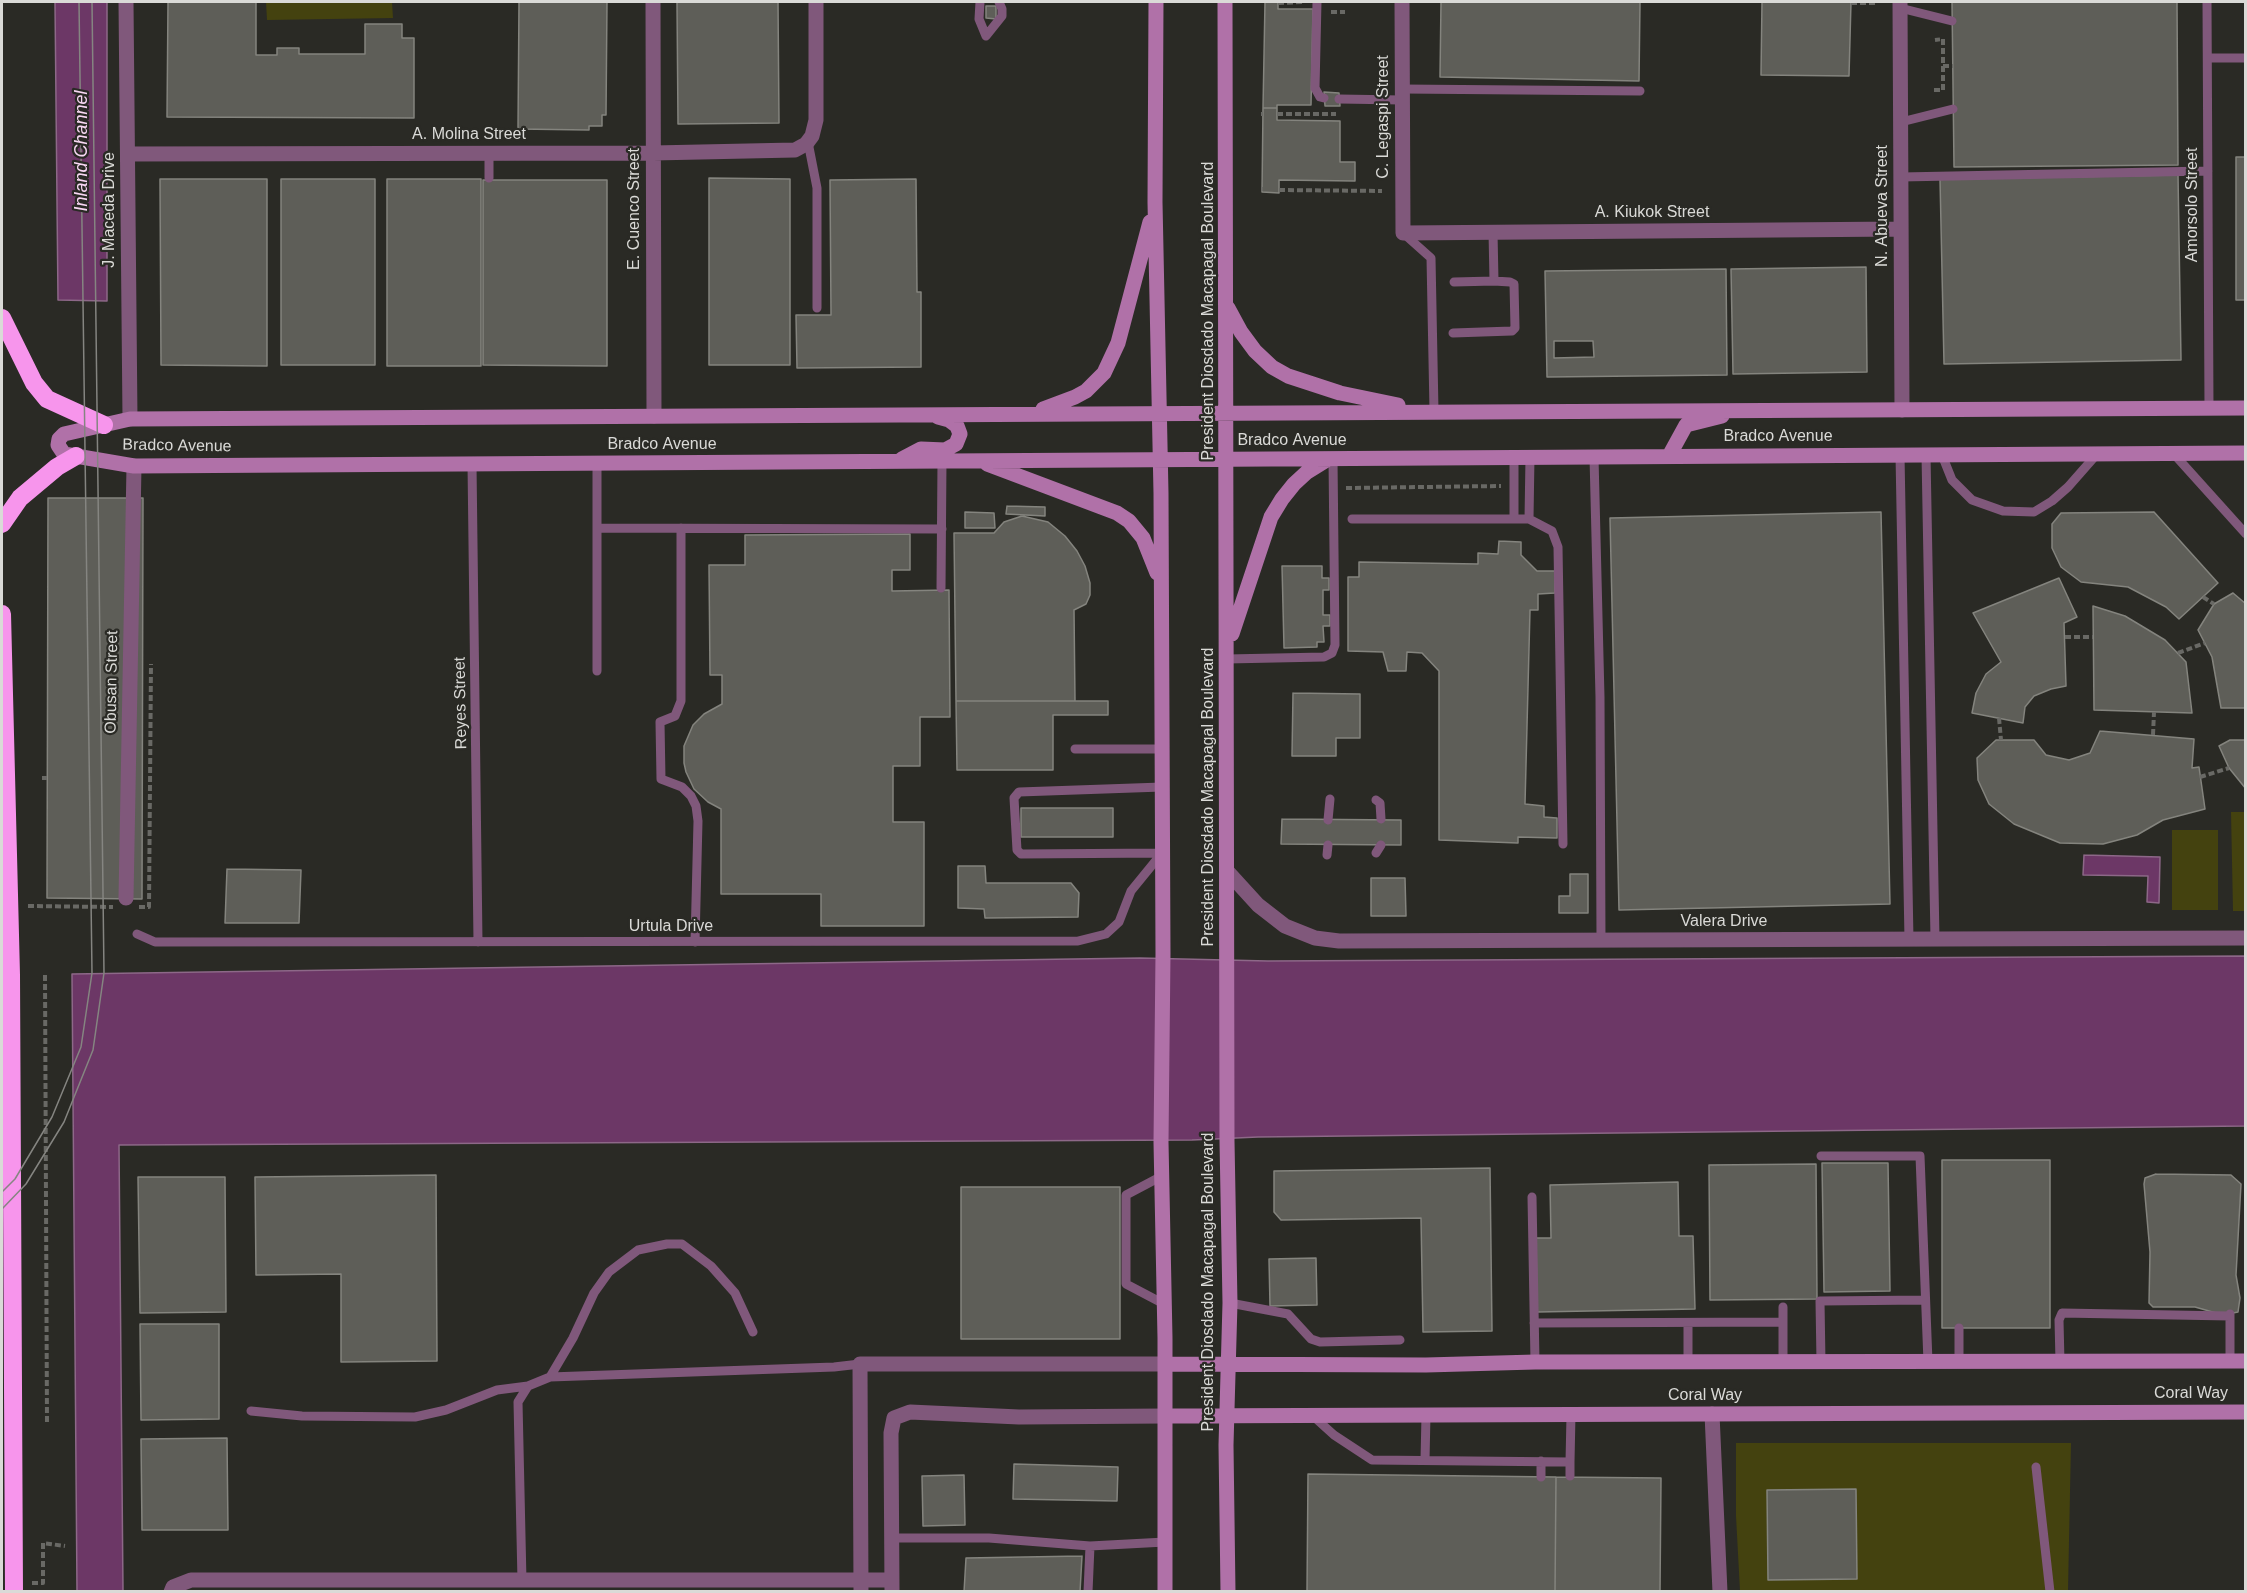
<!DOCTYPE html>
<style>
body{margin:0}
#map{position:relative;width:2247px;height:1593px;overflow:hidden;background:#2a2a25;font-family:Helvetica,sans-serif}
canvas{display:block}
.frame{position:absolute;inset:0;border:3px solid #dadad7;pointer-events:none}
</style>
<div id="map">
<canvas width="2247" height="1593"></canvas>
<div class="frame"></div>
</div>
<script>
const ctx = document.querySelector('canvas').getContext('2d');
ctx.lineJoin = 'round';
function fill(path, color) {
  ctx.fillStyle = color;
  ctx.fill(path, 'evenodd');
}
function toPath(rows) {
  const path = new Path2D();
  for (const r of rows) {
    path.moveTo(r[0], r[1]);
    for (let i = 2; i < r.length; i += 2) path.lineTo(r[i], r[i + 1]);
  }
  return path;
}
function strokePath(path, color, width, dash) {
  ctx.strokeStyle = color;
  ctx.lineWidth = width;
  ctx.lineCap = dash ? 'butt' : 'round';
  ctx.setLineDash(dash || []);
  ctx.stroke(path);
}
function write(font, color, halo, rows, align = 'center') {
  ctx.font = font + ' Helvetica,sans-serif';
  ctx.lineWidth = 4.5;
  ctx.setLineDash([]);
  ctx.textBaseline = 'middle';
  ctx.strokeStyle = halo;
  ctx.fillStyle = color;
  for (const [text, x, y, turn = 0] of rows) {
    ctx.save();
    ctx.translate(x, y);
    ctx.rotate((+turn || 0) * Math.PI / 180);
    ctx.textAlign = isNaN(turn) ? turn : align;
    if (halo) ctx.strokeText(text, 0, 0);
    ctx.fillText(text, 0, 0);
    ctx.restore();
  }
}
fill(toPath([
 [266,2,392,2,393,18,267,20],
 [2231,812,2245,812,2245,911,2233,911],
 [2172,830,2218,830,2218,910,2172,910],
 [1736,1443,2071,1443,2068,1591,1740,1591,1736,1516]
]), '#44420f');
const water = toPath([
 [55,2,107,2,107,301,58,300,55,2],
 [2084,855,2160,857,2159,903,2147,902,2148,876,2083,875,2084,855],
 [2245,956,2245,1126,1258,1137,1192,1140,119,1145,123,1591,77,1591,72,974,1140,958,1268,961,2245,956]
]);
fill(water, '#6c3766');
strokePath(water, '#8d6888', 1.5);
const building = toPath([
 [168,2,256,2,256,55,277,55,277,48,299,48,299,54,365,54,365,24,402,24,402,38,414,38,414,118,167,117,168,2],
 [519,2,607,2,606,115,602,115,602,126,589,126,589,130,518,129,519,2],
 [677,2,778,2,779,123,678,124,677,2],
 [1265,2,1278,2,1278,9,1313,9,1311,105,1277,105,1277,108,1263,108,1265,2],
 [1441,2,1640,2,1639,81,1440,77,1441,2],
 [1762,2,1851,2,1849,76,1761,75,1762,2],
 [1952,2,2177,2,2178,165,1954,167,1952,2],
 [986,6,996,6,996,19,986,18,986,6],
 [1324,92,1339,93,1340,106,1325,106,1324,92],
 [1263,108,1277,108,1277,120,1340,121,1340,162,1355,162,1355,181,1279,180,1279,193,1262,192,1263,108],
 [2236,157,2246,157,2246,300,2236,300,2236,157],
 [2178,175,2181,360,1944,364,1940,179,2178,175],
 [709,178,790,179,790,365,709,365,709,178],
 [160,179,267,179,267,366,161,365,160,179],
 [281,179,375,179,375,365,281,365,281,179],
 [387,179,481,179,481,366,387,366,387,179],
 [916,179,917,292,921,292,921,367,797,368,796,315,831,315,830,180,916,179],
 [483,180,607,180,607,366,483,365,483,180],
 [1866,267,1867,372,1733,374,1731,269,1866,267],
 [1726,269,1727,375,1547,377,1545,271,1726,269],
 [1554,341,1593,341,1594,357,1554,358,1554,341],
 [48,498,143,498,142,899,47,898,48,498],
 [1007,506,1045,507,1045,516,1006,514,1007,506],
 [965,512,994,513,995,528,965,528,965,512],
 [1881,512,1890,904,1619,910,1610,518,1881,512],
 [2154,512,2218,583,2179,619,2166,607,2128,587,2081,582,2061,567,2052,548,2052,524,2061,513,2154,512],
 [1022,516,1048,522,1065,536,1077,551,1085,566,1090,583,1090,595,1086,604,1074,610,1075,701,956,701,954,533,994,533,1004,522,1022,516],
 [910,534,910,570,892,570,892,591,949,590,950,717,920,717,920,766,893,766,893,822,924,822,924,926,821,926,821,894,721,894,721,809,708,802,694,789,686,772,684,763,684,746,693,725,704,714,722,704,722,675,710,675,709,565,745,565,745,535,910,534],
 [1499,541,1521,542,1521,555,1537,571,1555,571,1555,593,1538,594,1538,610,1530,610,1525,804,1544,806,1544,817,1557,818,1557,838,1518,837,1518,843,1439,840,1439,671,1422,653,1407,652,1406,671,1388,671,1383,652,1348,651,1348,577,1359,577,1359,562,1478,564,1478,553,1498,554,1499,541],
 [1282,566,1322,566,1322,578,1329,578,1329,590,1323,590,1323,615,1330,615,1330,626,1323,626,1324,642,1317,642,1317,647,1284,648,1282,566],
 [2059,578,2077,617,2064,623,2066,686,2051,689,2034,696,2025,707,2023,723,1972,713,1976,693,1986,674,2001,662,1973,613,2059,578],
 [2233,593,2246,604,2246,708,2221,708,2212,657,2198,630,2214,604,2233,593],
 [2093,606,2125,616,2165,640,2186,662,2192,713,2094,710,2093,606],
 [1293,693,1360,694,1360,738,1336,738,1336,756,1292,756,1293,693],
 [956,701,1108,701,1108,715,1053,715,1053,770,957,770,956,701],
 [2100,731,2194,739,2192,768,2199,767,2205,809,2163,820,2137,835,2103,844,2060,843,2014,824,1989,804,1978,780,1977,758,1996,740,2034,740,2046,755,2069,760,2090,753,2100,731],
 [2230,740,2246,740,2246,789,2229,768,2219,746,2230,740],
 [1021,808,1113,808,1113,837,1021,837,1021,808],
 [1282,819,1401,820,1401,845,1281,844,1282,819],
 [958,866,985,866,986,883,1071,883,1079,893,1078,917,985,918,984,909,958,908,958,866],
 [227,869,301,870,299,923,225,923,227,869],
 [1570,874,1588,874,1588,913,1559,913,1559,896,1570,896,1570,874],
 [1371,878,1405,878,1406,916,1371,916,1371,878],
 [1942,1160,2050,1160,2050,1328,1942,1328,1942,1160],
 [1822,1163,1888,1163,1890,1291,1824,1292,1822,1163],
 [1816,1164,1817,1299,1710,1300,1709,1165,1816,1164],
 [1490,1168,1492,1331,1423,1332,1421,1218,1281,1220,1274,1212,1274,1171,1490,1168],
 [2156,1174,2231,1175,2241,1184,2236,1275,2240,1298,2238,1312,2223,1315,2195,1307,2153,1307,2149,1303,2150,1252,2144,1184,2145,1178,2156,1174],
 [436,1175,437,1361,341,1362,341,1274,256,1275,255,1177,436,1175],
 [138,1177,225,1177,226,1312,140,1313,138,1177],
 [1678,1182,1679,1236,1693,1236,1695,1309,1537,1312,1536,1238,1551,1238,1550,1185,1678,1182],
 [961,1187,1120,1187,1120,1339,961,1339,961,1187],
 [1316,1258,1317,1305,1270,1306,1269,1259,1316,1258],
 [140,1324,219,1324,219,1419,141,1420,140,1324],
 [227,1438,228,1530,142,1530,141,1439,227,1438],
 [1014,1464,1118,1467,1117,1501,1013,1499,1014,1464],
 [1308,1474,1556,1477,1555,1592,1307,1592,1308,1474],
 [964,1475,965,1525,923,1526,922,1476,964,1475],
 [1556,1477,1661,1478,1660,1592,1555,1592,1556,1477],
 [1856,1489,1857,1579,1768,1580,1767,1490,1856,1489],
 [1082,1556,1080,1592,964,1592,966,1558,1082,1556]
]);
fill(building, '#5e5e58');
strokePath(building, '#84847e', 1.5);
strokePath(toPath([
 [1278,3,1304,2],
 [1851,3,1877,3],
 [1331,12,1345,12],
 [1943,66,1953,66],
 [1934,90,1943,90,1943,39,1935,40],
 [1261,114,1263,114],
 [1277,114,1336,114],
 [1261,189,1263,189],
 [1279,190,1382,191],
 [1346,488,1501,486],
 [2203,597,2214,604],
 [2065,637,2093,637],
 [2178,653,2205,643],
 [1999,718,2001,740],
 [2153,735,2154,712],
 [2200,777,2229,768],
 [42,778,47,778],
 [28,906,113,907],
 [139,907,149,907,151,664],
 [45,975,47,1422],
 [32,1583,43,1583,43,1543,65,1546]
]), '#696965', 4, [6, 3]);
strokePath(toPath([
 [980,2,979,19,986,36,1002,16,1002,9,999,2],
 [1317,2,1315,88,1320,97,1324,98],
 [2207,2,2209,408],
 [1900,8,1952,21],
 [2208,58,2246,58],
 [1402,89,1640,91],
 [1339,99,1402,100],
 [1901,122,1953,109],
 [808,142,817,188,817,308],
 [1901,177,2208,171],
 [489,178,489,153],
 [1493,232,1494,281],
 [1403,233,1431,258,1434,411],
 [1453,333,1512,331,1515,328,1514,284,1510,282,1494,281,1454,282],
 [2173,453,2246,534],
 [1900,455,1909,940],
 [1926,455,1935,939],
 [1942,455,1952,480,1972,500,2003,511,2034,512,2052,501,2068,487,2097,454],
 [1594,457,1600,697,1601,941],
 [472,464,478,942],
 [1514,518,1514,457],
 [1352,519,1529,519,1552,531,1558,547,1563,844],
 [1529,519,1530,457],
 [597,528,942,529],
 [681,528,681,701,675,716,660,722,661,779,682,787,691,796,696,806,698,821,695,942],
 [941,588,942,461],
 [1227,659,1324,657,1332,653,1335,645,1333,459],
 [597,671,597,463],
 [1075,749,1162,749],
 [1162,787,1019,792,1014,798,1017,850,1021,854,1162,853],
 [1376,800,1380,803,1381,819],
 [1328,820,1330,799],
 [1376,853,1381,845],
 [1327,855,1328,845],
 [137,934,155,942,1078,941,1106,934,1119,922,1131,891,1162,853],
 [1821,1156,1920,1156,1928,1362],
 [1162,1176,1126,1195,1126,1284,1164,1304],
 [1532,1197,1535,1362],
 [1230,1303,1288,1314,1311,1339,1320,1342,1400,1340],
 [1783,1322,1783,1307],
 [1534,1323,1783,1322,1783,1362],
 [1688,1323,1688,1362],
 [2230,1361,2230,1314],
 [1821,1362,1820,1301,1925,1300],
 [1959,1362,1959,1328],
 [2060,1362,2059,1320,2062,1313,2230,1316],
 [550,1377,573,1338,594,1293,609,1272,638,1250,667,1244,682,1244,711,1266,735,1293,753,1332],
 [251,1411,302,1416,415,1417,446,1410,497,1390,528,1386],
 [1313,1416,1334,1435,1372,1460,1570,1462,1571,1415],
 [1425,1460,1426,1415],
 [2036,1467,2050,1592],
 [1570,1476,1570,1462],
 [1541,1477,1541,1461],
 [892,1538,989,1538,1090,1546,1165,1542],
 [522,1581,518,1402,528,1386,550,1377,834,1367,860,1364],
 [1088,1592,1090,1546]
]), '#80587b', 9);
strokePath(toPath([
 [126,2,130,419],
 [653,2,654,416],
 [1402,2,1403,233,1901,229],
 [1900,2,1902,410],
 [128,154,653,153,795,150,806,144,812,136,816,120,816,2],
 [1227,871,1258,905,1285,926,1315,938,1339,941,2246,938],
 [126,898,134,466],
 [1712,1414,1720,1592],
 [171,1592,173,1587,191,1580,892,1580],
 [861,1592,860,1364,1165,1364],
 [892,1592,891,1433,894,1418,910,1412,1019,1417,1165,1416]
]), '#80587b', 15);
strokePath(toPath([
 [1156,2,1155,202,1161,493,1163,954,1161,1142,1165,1338,1165,1592],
 [1225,2,1227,1141,1230,1303,1226,1445,1228,1592],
 [1228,308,1241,332,1255,351,1272,367,1288,376,1340,393,1398,405],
 [2246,408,130,419,64,434,59,439,58,445,64,454,134,466,2246,453],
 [1043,409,1075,397,1086,391,1104,373,1118,343,1150,222],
 [1669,456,1686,425,1722,416],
 [902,459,921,449,945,450,956,444,960,434,957,426,949,420,938,417],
 [987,464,1117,513,1129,521,1143,538,1157,573],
 [1232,634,1271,517,1282,499,1294,484,1307,472,1328,459],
 [1165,1364,1426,1365,1535,1362,2246,1361],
 [1165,1416,2246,1412]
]), '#b071a8', 15);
strokePath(toPath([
 [2,318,34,383,47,399,104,425],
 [2,524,20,498,57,467,76,456],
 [2,614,11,975,14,1592]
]), '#f795ec', 18);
strokePath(toPath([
 [2,1192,15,1179,52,1117,81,1047,92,973,79,2],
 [2,1209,26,1184,64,1122,93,1050,104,973,92,2]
]), '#858581', 1.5);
write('16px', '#dadad7', '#2a2a25', [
 ["C. Legaspi Street",1384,117,-90],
 ["A. Molina Street",469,135],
 ["Amorsolo Street",2193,205,-90],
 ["N. Abueva Street",1883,206,-90],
 ["E. Cuenco Street",635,209,-90],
 ["J. Maceda Drive",110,210,-90],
 ["A. Kiukok Street",1652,213],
 ["President Diosdado Macapagal Boulevard",1209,311,-90],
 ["Bradco Avenue",1778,437],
 ["Bradco Avenue",1292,441],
 ["Bradco Avenue",662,445],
 ["Bradco Avenue",177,446,1],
 ["Obusan Street",112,682,-89],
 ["Reyes Street",461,703,-91],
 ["President Diosdado Macapagal Boulevard",1209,797,-90],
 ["Valera Drive",1724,922],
 ["Urtula Drive",671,927],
 ["President Diosdado Macapagal Boulevard",1209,1282,-90],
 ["Coral Way",2191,1394],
 ["Coral Way",1705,1396]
]);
write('italic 18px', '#f8d7f3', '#2a2a25', [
 ["Inland Channel",82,151,-90]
]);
</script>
